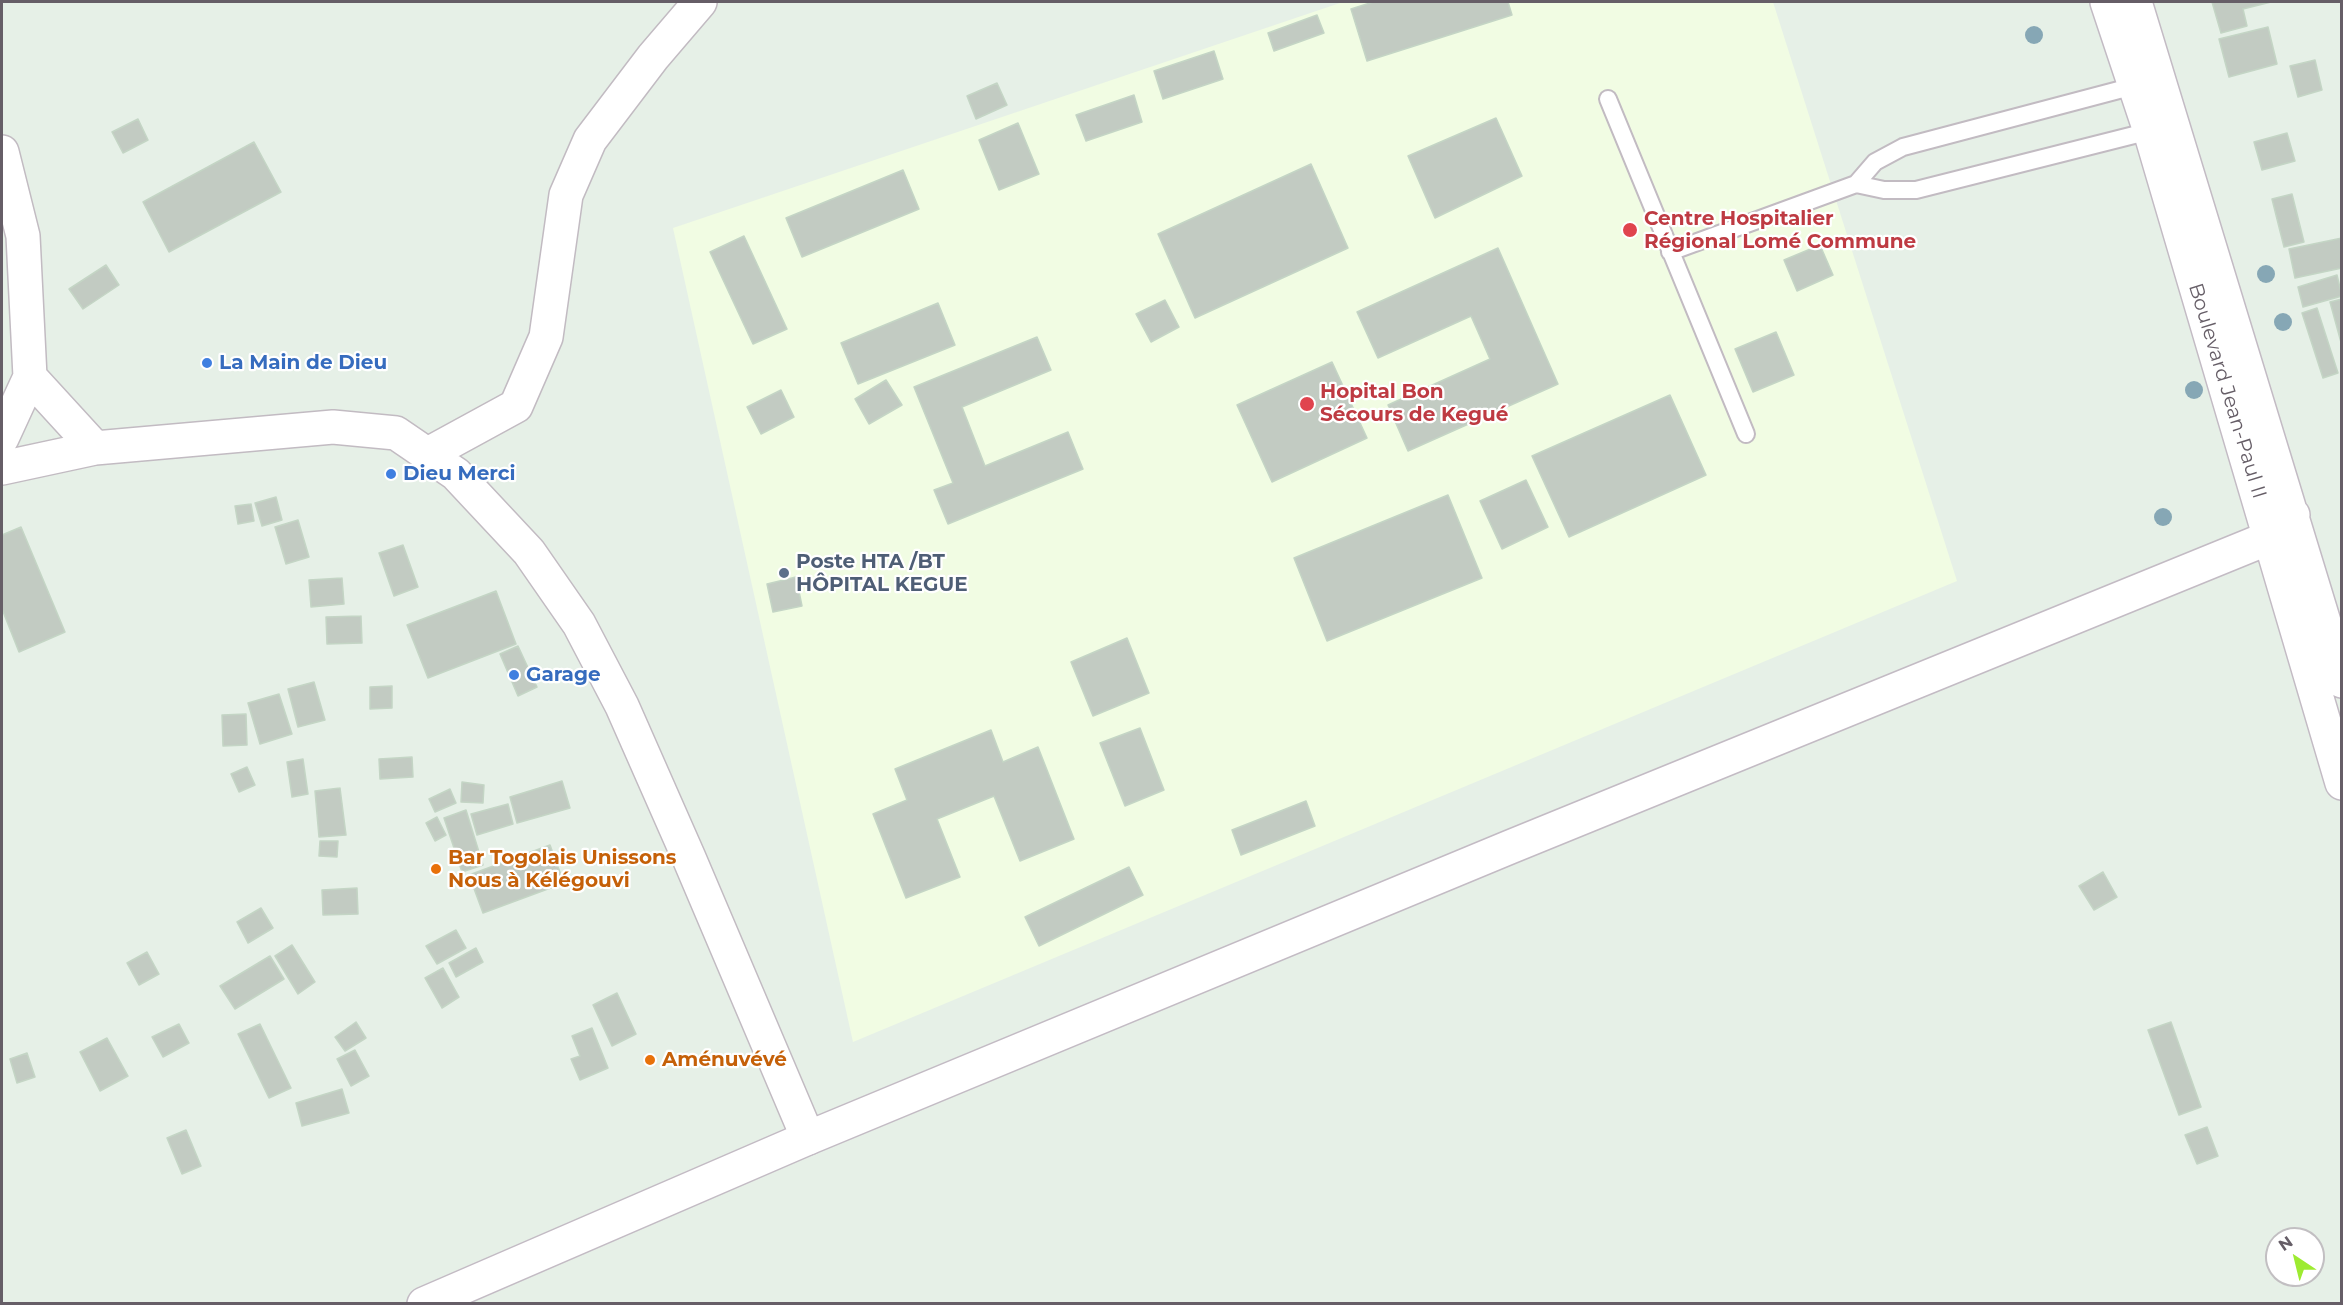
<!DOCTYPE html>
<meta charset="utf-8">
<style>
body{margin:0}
#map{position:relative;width:2343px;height:1305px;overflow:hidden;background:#e6f0e7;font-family:Montserrat,sans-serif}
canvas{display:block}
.frame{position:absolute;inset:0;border:3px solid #665e67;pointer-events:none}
.north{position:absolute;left:2265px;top:1227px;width:60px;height:60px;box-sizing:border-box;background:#fff;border:2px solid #c2bfc2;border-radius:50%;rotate:325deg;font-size:16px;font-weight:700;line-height:24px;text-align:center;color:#665e67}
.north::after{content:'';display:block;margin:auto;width:21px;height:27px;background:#9deb31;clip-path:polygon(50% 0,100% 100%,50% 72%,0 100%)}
</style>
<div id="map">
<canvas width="2343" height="1305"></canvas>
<div class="frame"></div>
<div class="north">N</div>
</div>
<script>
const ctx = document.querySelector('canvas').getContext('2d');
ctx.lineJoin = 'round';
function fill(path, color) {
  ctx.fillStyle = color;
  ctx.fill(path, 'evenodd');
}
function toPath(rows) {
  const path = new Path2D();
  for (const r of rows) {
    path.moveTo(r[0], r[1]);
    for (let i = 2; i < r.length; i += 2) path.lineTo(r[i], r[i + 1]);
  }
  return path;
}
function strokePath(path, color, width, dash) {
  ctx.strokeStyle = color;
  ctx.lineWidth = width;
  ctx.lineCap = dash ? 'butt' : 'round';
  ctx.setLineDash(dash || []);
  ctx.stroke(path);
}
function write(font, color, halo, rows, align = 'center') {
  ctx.font = font + ' Montserrat,sans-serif';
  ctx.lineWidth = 4.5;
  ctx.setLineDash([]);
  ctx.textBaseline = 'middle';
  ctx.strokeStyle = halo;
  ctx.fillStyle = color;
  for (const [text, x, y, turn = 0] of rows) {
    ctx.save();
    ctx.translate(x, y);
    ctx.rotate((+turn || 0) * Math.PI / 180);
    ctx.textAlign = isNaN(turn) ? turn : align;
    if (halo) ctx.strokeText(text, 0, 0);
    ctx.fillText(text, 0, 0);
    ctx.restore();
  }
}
fill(toPath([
 [1343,2,1773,2,1957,581,853,1042,673,228]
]), '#f1fce3');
const building = toPath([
 [1373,2,1508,2,1512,15,1367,61,1351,9,1373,2],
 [2212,2,2271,2,2243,9,2247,26,2221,33,2212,2],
 [1317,15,1324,33,1274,51,1268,33,1317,15],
 [2268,27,2277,64,2229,77,2219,39,2268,27],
 [1214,51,1223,79,1163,99,1154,71,1214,51],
 [2315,60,2322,90,2298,97,2290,66,2315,60],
 [997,83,1007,105,976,119,967,96,997,83],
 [1134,95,1142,122,1086,141,1076,115,1134,95],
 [1496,118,1522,176,1435,218,1408,156,1496,118],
 [138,119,148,140,123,153,112,132,138,119],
 [1018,123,1039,174,999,190,979,140,1018,123],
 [2287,133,2295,161,2262,170,2254,142,2287,133],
 [254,142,281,192,169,252,143,202,254,142],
 [1311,164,1348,248,1195,318,1158,234,1311,164],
 [903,170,919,209,802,257,786,218,903,170],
 [2292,194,2304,242,2284,247,2272,199,2292,194],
 [744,236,787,329,753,344,710,252,744,236],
 [2342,238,2342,268,2295,278,2289,249,2342,238],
 [1820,245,1833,275,1797,291,1784,260,1820,245],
 [1498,248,1558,384,1408,451,1388,405,1490,359,1471,316,1378,358,1357,312,1498,248],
 [106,265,119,285,83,309,69,289,106,265],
 [2337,275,2342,296,2303,307,2298,287,2337,275],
 [2342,299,2342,346,2330,302,2342,299],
 [1165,300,1179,327,1151,342,1136,314,1165,300],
 [938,303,955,345,858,384,841,343,938,303],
 [2317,308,2338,373,2323,378,2302,313,2317,308],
 [1776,332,1794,375,1753,392,1735,349,1776,332],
 [1037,337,1051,370,962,407,985,466,1068,432,1083,469,948,524,934,490,953,483,914,387,1037,337],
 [1332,362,1367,438,1272,482,1237,405,1332,362],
 [886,380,902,405,869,424,855,399,886,380],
 [781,390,794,417,761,434,747,407,781,390],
 [1670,395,1706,475,1569,537,1532,456,1670,395],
 [1526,480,1548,527,1502,549,1480,501,1526,480],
 [1448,495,1482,578,1327,641,1294,558,1448,495],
 [276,497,282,520,262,526,255,503,276,497],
 [251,504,254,521,238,524,235,506,251,504],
 [298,520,309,557,286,564,275,527,298,520],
 [21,527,65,632,19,652,2,609,2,535,21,527],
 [403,545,418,587,394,596,379,553,403,545],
 [796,577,802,606,773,612,767,584,796,577],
 [342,578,344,604,311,607,309,580,342,578],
 [496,591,516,644,428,678,407,625,496,591],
 [361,616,362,643,327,644,326,617,361,616],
 [1127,638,1149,693,1093,716,1071,662,1127,638],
 [518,646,537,687,518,696,500,654,518,646],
 [314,682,325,720,298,727,288,689,314,682],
 [392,686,392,708,370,709,370,687,392,686],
 [279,694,292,734,260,744,248,703,279,694],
 [246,714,247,745,223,746,222,715,246,714],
 [1140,728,1164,790,1125,806,1100,743,1140,728],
 [991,730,1003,762,1038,747,1074,839,1020,861,994,796,937,819,960,877,906,898,873,814,907,800,895,769,991,730],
 [412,757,413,777,380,779,379,759,412,757],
 [303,759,308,794,292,797,287,762,303,759],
 [247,767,255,785,239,792,231,774,247,767],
 [562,781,570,808,517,823,510,797,562,781],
 [462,782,484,785,483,803,461,802,462,782],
 [340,788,346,835,319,837,315,791,340,788],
 [450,789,456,803,435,812,429,799,450,789],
 [1306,801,1315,826,1241,855,1232,830,1306,801],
 [508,804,513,824,477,835,471,814,508,804],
 [466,810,483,865,462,872,444,818,466,810],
 [437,817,446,835,435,841,426,823,437,817],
 [320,841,338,841,337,857,319,856,320,841],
 [550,845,564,883,483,913,469,875,550,845],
 [1129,867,1143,895,1039,946,1025,917,1129,867],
 [2103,872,2117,897,2094,910,2079,886,2103,872],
 [357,888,358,914,323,915,322,890,357,888],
 [261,908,273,928,248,943,237,922,261,908],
 [456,930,466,948,437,964,426,946,456,930],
 [292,945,315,982,298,994,275,956,292,945],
 [476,948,483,962,456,977,449,963,476,948],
 [147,952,159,974,139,985,127,963,147,952],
 [270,956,284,979,235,1009,220,986,270,956],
 [443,968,459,997,442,1008,425,978,443,968],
 [617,993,636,1034,612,1046,593,1005,617,993],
 [356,1022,366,1038,345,1051,335,1037,356,1022],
 [2171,1022,2201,1107,2179,1115,2148,1030,2171,1022],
 [179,1024,189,1043,163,1057,152,1037,179,1024],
 [260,1024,291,1088,269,1098,238,1034,260,1024],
 [592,1028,608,1068,580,1080,571,1059,580,1056,572,1036,592,1028],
 [107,1038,128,1076,100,1091,80,1052,107,1038],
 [355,1050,369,1076,351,1086,337,1059,355,1050],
 [27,1053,35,1077,17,1083,10,1059,27,1053],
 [342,1089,349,1113,302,1126,296,1103,342,1089],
 [2207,1127,2218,1156,2197,1164,2185,1135,2207,1127],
 [186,1130,201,1166,182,1174,167,1138,186,1130]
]);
fill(building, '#c2cbc2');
strokePath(building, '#c4d5c5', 1.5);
const service = toPath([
 [1608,99,1746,434],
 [1856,184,1884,190,1916,190,2150,131],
 [1670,252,1856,184,1875,162,1903,147,2134,86]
]);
const minor = toPath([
 [2,152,23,236,30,377,2,438],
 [30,377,95,448],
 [428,454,516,406,546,337,566,195,590,140,653,57,700,2],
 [2,468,95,448,333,427,396,433,456,474,529,552,579,624,622,706,689,858,808,1138]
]);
const secondary = toPath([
 [2107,2,2150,131,2342,783],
 [2135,2,2342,681],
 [424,1304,808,1138,1510,847,2271,537,2293,515]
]);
strokePath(service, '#c2bbc2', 20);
strokePath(minor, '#c2bbc2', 36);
strokePath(secondary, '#c3bbc4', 36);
strokePath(service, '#fff', 16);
strokePath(minor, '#fff', 33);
strokePath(secondary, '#fff', 33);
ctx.fillStyle = '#86a7b5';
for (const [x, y] of [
 [2034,35],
 [2266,274],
 [2283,322],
 [2194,390],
 [2163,517]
]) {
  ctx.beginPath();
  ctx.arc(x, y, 9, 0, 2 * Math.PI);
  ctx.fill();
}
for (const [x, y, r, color] of [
 [1630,230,8,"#e0444e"],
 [207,363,6,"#3f7fe0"],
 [1307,404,8,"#e0444e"],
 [391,474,6,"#3f7fe0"],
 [784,573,6,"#5c6f8a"],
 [514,675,6,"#3f7fe0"],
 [436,869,6,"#e8710a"],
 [650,1060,6,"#e8710a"]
]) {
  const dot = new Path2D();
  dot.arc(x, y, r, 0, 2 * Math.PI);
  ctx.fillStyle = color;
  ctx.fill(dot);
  strokePath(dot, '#fff', 2);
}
write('bold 20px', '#be3a42', '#fff', [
 ["Centre Hospitalier",1644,219],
 ["Régional Lomé Commune",1644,242],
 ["Hopital Bon",1320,392],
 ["Sécours de Kegué",1320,415]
], 'left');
write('bold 20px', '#366cbe', '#fff', [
 ["La Main de Dieu",219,363],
 ["Dieu Merci",403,474],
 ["Garage",526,675]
], 'left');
write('20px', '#665e67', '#fff', [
 ["Boulevard Jean-Paul II",2227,391,73]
]);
write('bold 20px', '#4e5e75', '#fff', [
 ["Poste HTA /BT",796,562],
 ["HÔPITAL KEGUE",796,585]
], 'left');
write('bold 20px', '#c56008', '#fff', [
 ["Bar Togolais Unissons",448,858],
 ["Nous à Kélégouvi",448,881],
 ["Aménuvévé",662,1060]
], 'left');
</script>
